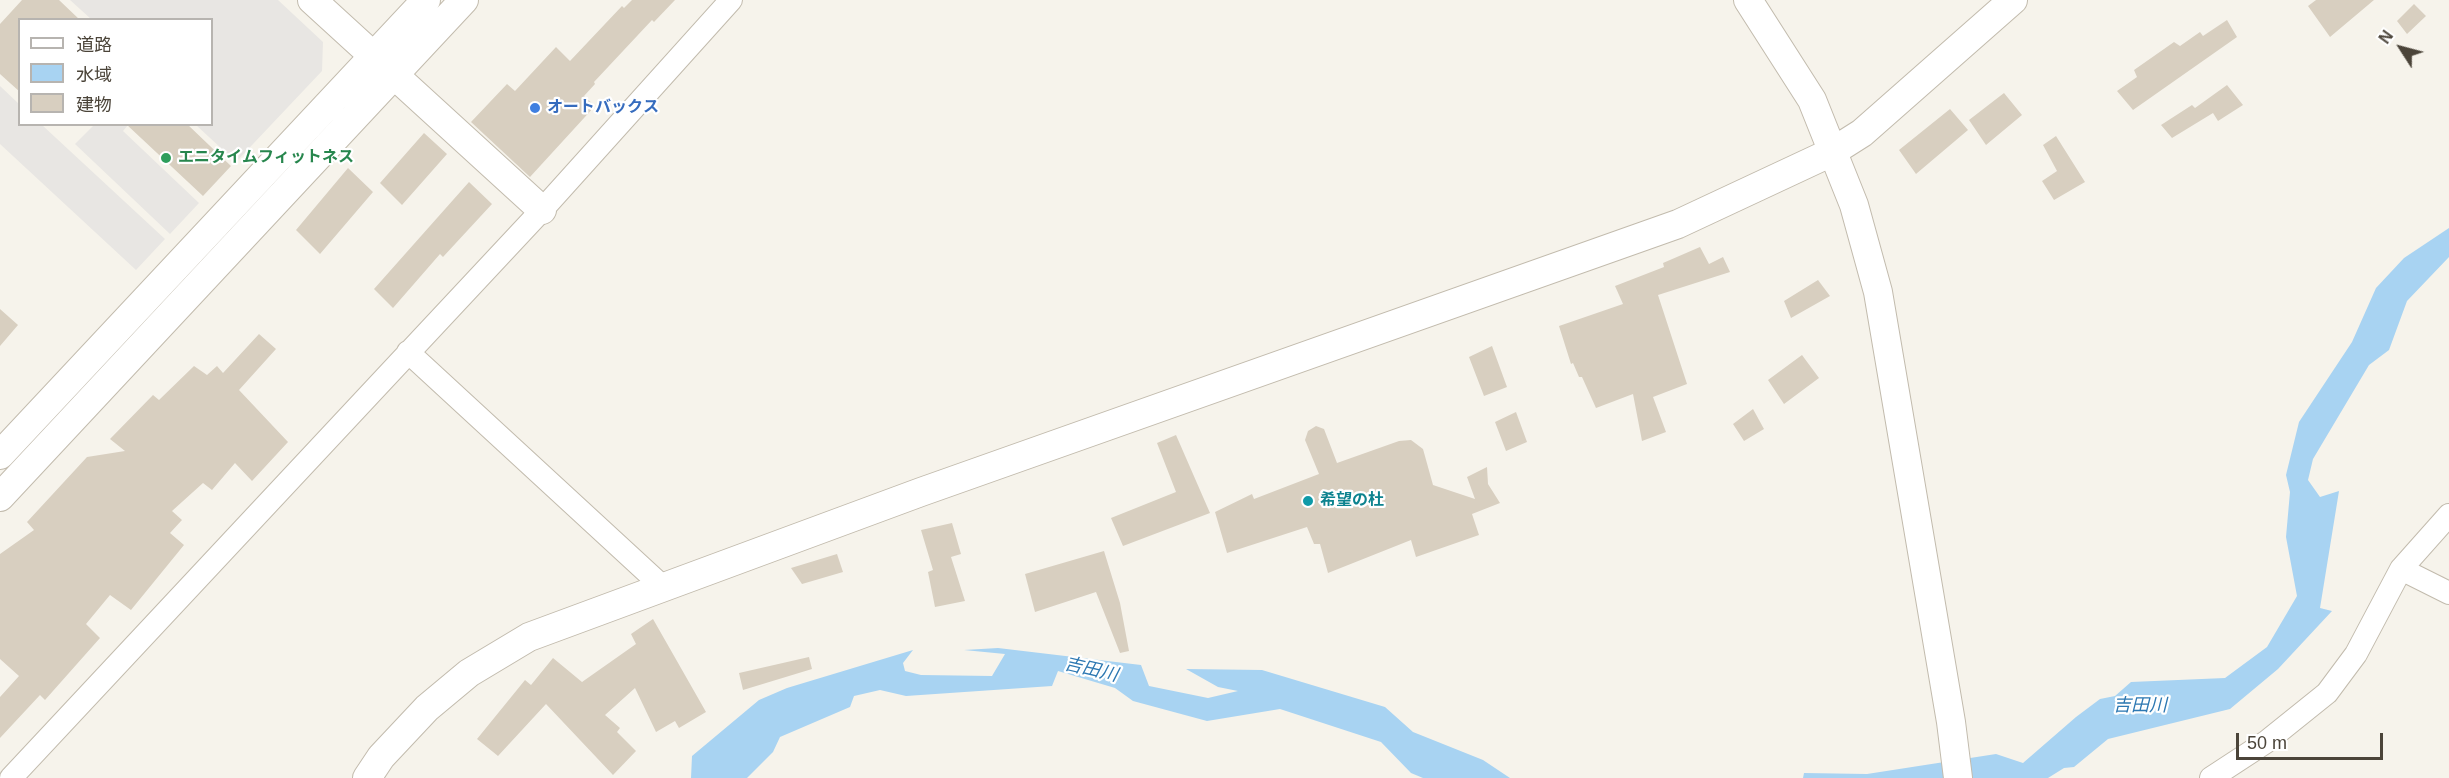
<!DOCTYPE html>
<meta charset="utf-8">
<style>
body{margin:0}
#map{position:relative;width:2449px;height:778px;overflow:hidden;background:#f6f3eb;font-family:Helvetica,"Noto Sans JP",sans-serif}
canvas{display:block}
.legend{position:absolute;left:18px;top:18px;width:195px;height:108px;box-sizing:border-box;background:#fff;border:2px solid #b7b4b0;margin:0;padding:8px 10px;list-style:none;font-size:18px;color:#4b4439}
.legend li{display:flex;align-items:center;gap:12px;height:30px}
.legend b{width:30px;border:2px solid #b7b4b0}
.north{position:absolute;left:2371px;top:18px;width:60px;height:60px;-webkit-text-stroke:4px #fff;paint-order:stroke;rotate:306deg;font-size:16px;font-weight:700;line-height:24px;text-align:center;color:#4b4439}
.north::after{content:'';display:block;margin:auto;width:21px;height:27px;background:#4b4439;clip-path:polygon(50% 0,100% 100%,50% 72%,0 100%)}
.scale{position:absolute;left:2236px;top:733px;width:147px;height:27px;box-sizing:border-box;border:3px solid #4b4439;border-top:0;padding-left:8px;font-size:18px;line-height:21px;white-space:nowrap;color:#4b4439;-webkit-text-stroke:4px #fff;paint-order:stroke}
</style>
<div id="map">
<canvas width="2449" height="778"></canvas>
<ul class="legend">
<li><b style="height:8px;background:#fff"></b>道路</li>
<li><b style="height:16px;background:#a8d3f2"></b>水域</li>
<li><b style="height:16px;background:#d8cfc0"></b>建物</li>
</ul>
<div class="north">N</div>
<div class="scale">50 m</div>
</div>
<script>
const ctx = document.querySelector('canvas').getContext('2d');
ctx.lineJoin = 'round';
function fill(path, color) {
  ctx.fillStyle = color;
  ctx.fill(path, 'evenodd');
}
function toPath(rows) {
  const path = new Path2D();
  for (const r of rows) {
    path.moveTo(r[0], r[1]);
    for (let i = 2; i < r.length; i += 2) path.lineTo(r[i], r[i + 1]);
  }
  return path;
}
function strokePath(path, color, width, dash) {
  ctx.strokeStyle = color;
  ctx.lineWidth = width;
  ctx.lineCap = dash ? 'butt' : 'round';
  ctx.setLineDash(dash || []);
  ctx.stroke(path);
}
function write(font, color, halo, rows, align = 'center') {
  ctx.font = font + ' Helvetica,"Noto Sans JP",sans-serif';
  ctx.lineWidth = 4.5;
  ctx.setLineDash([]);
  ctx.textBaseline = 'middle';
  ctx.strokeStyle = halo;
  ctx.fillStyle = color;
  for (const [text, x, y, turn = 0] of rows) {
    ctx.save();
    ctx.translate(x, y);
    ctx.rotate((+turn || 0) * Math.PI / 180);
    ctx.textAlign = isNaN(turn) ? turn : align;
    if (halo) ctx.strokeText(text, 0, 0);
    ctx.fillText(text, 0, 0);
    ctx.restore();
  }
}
fill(toPath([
 [70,0,278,0,323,42,322,71,236,162,196,125,212,124,212,20,91,19],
 [0,86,19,104,20,124,42,125,165,239,136,270,0,144],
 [94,125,128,125,123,131,199,203,170,234,75,144]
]), '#e8e6e3');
fill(toPath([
 [2449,228,2449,257,2407,301,2389,350,2369,365,2313,459,2308,480,2320,497,2339,491,2320,608,2332,611,2278,669,2230,709,2108,739,2074,767,2064,768,2048,778,1803,778,1804,773,1867,774,1996,754,2023,763,2076,717,2100,699,2115,696,2131,682,2225,678,2267,647,2297,596,2286,537,2290,492,2286,475,2299,422,2352,342,2376,288,2404,258],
 [998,648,1141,665,1149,686,1208,698,1238,691,1218,687,1186,669,1262,670,1385,707,1413,732,1483,760,1510,778,1423,778,1411,773,1381,742,1280,709,1207,721,1133,701,1115,688,1058,671,1052,686,906,696,880,690,854,696,850,707,780,737,773,752,747,778,691,778,692,756,759,700,787,688,913,650,903,663,905,671,921,675,992,676,1005,654,964,650]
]), '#a8d3f2');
fill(toPath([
 [22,0,59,0,80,20,20,20,20,92,0,74,0,24],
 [632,0,675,0,654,22,652,20,594,82,595,84,584,96,595,106,530,177,471,122,507,84,515,91,556,47,570,61,622,6,624,8],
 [2316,0,2374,0,2330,37,2308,6],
 [2414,4,2426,16,2407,34,2397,21],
 [2227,20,2237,37,2133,110,2117,91,2137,77,2134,70,2174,42,2180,46,2200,32,2203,36],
 [2227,85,2243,105,2218,121,2213,113,2172,138,2161,125,2192,105,2195,108],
 [2004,93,2022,115,1986,145,1969,120],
 [1950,109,1968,130,1916,174,1899,150],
 [126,124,187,124,231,166,203,196],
 [424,133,447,154,402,205,380,183],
 [2056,136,2085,182,2054,200,2042,181,2057,171,2043,145],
 [348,168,373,192,320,254,296,230],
 [469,182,492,204,443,257,440,254,393,308,374,289],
 [1700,247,1709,264,1723,257,1730,272,1658,295,1687,384,1653,397,1666,432,1642,441,1633,394,1596,408,1582,377,1579,377,1573,363,1571,364,1559,326,1623,304,1615,286,1664,267,1663,263],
 [1818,280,1830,296,1791,318,1784,301],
 [0,309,18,325,0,346],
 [259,334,276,349,239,390,288,442,252,481,235,463,212,490,203,483,172,511,182,520,170,533,184,545,131,610,110,595,86,624,100,638,45,700,40,695,0,738,0,697,19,676,0,659,0,554,34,530,27,522,87,457,125,451,110,439,153,395,159,400,194,366,207,375,217,366,223,373],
 [1492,346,1507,387,1484,396,1469,357],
 [1802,355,1819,378,1784,404,1768,380],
 [1753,409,1764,429,1744,441,1733,424],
 [1516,412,1527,442,1506,451,1495,422],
 [1316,426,1324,429,1337,463,1399,441,1411,440,1423,449,1433,485,1475,499,1467,477,1487,467,1488,484,1500,503,1472,514,1479,535,1416,557,1411,540,1328,573,1320,544,1314,544,1307,527,1227,553,1215,512,1252,494,1254,499,1319,474,1305,440,1308,431],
 [1176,435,1210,513,1123,546,1111,518,1176,492,1157,443],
 [952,523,961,554,951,557,965,601,935,607,928,572,933,570,921,530],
 [1104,551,1120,603,1129,651,1120,653,1096,592,1035,612,1025,574],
 [837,554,843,572,802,584,791,568],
 [653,619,706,712,679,728,675,721,656,732,635,688,605,715,620,728,617,732,636,751,613,775,546,704,498,756,477,739,525,680,531,685,553,658,582,682,636,644,631,634],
 [809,657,812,669,743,690,739,673]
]), '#d8cfc0');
const minor = toPath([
 [408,352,662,586],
 [2401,569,2449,593],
 [11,778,542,210,731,0],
 [2211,778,2266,742,2327,693,2356,654,2401,569,2449,515]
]);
const tertiary = toPath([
 [312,0,542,210],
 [1748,0,1812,100,1854,205,1878,292,1951,722,1958,778],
 [0,455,426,0],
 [0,497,464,0],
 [367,778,381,757,427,708,469,673,529,637,921,492,1678,224,1832,152,1862,133,2013,0]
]);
strokePath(minor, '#c2bbad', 24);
strokePath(tertiary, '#c2bbad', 30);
strokePath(minor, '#fff', 22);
strokePath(tertiary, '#fff', 28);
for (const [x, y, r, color] of [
 [535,108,6,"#3f7fe0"],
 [166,158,6,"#2e9e5b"],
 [1308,501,6,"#0f9aa8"]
]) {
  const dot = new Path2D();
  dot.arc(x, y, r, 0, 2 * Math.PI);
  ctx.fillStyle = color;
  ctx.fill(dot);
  strokePath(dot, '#fff', 2);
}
write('bold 16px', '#366cbe', '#fff', [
 ["オートバックス",547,108]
], 'left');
write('bold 16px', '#27864d', '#fff', [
 ["エニタイムフィットネス",178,158]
], 'left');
write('bold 16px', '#0d838f', '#fff', [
 ["希望の杜",1320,501]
], 'left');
write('italic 18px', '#2d78b2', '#fff', [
 ["吉田川",1091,670,13],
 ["吉田川",2140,706]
]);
</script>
